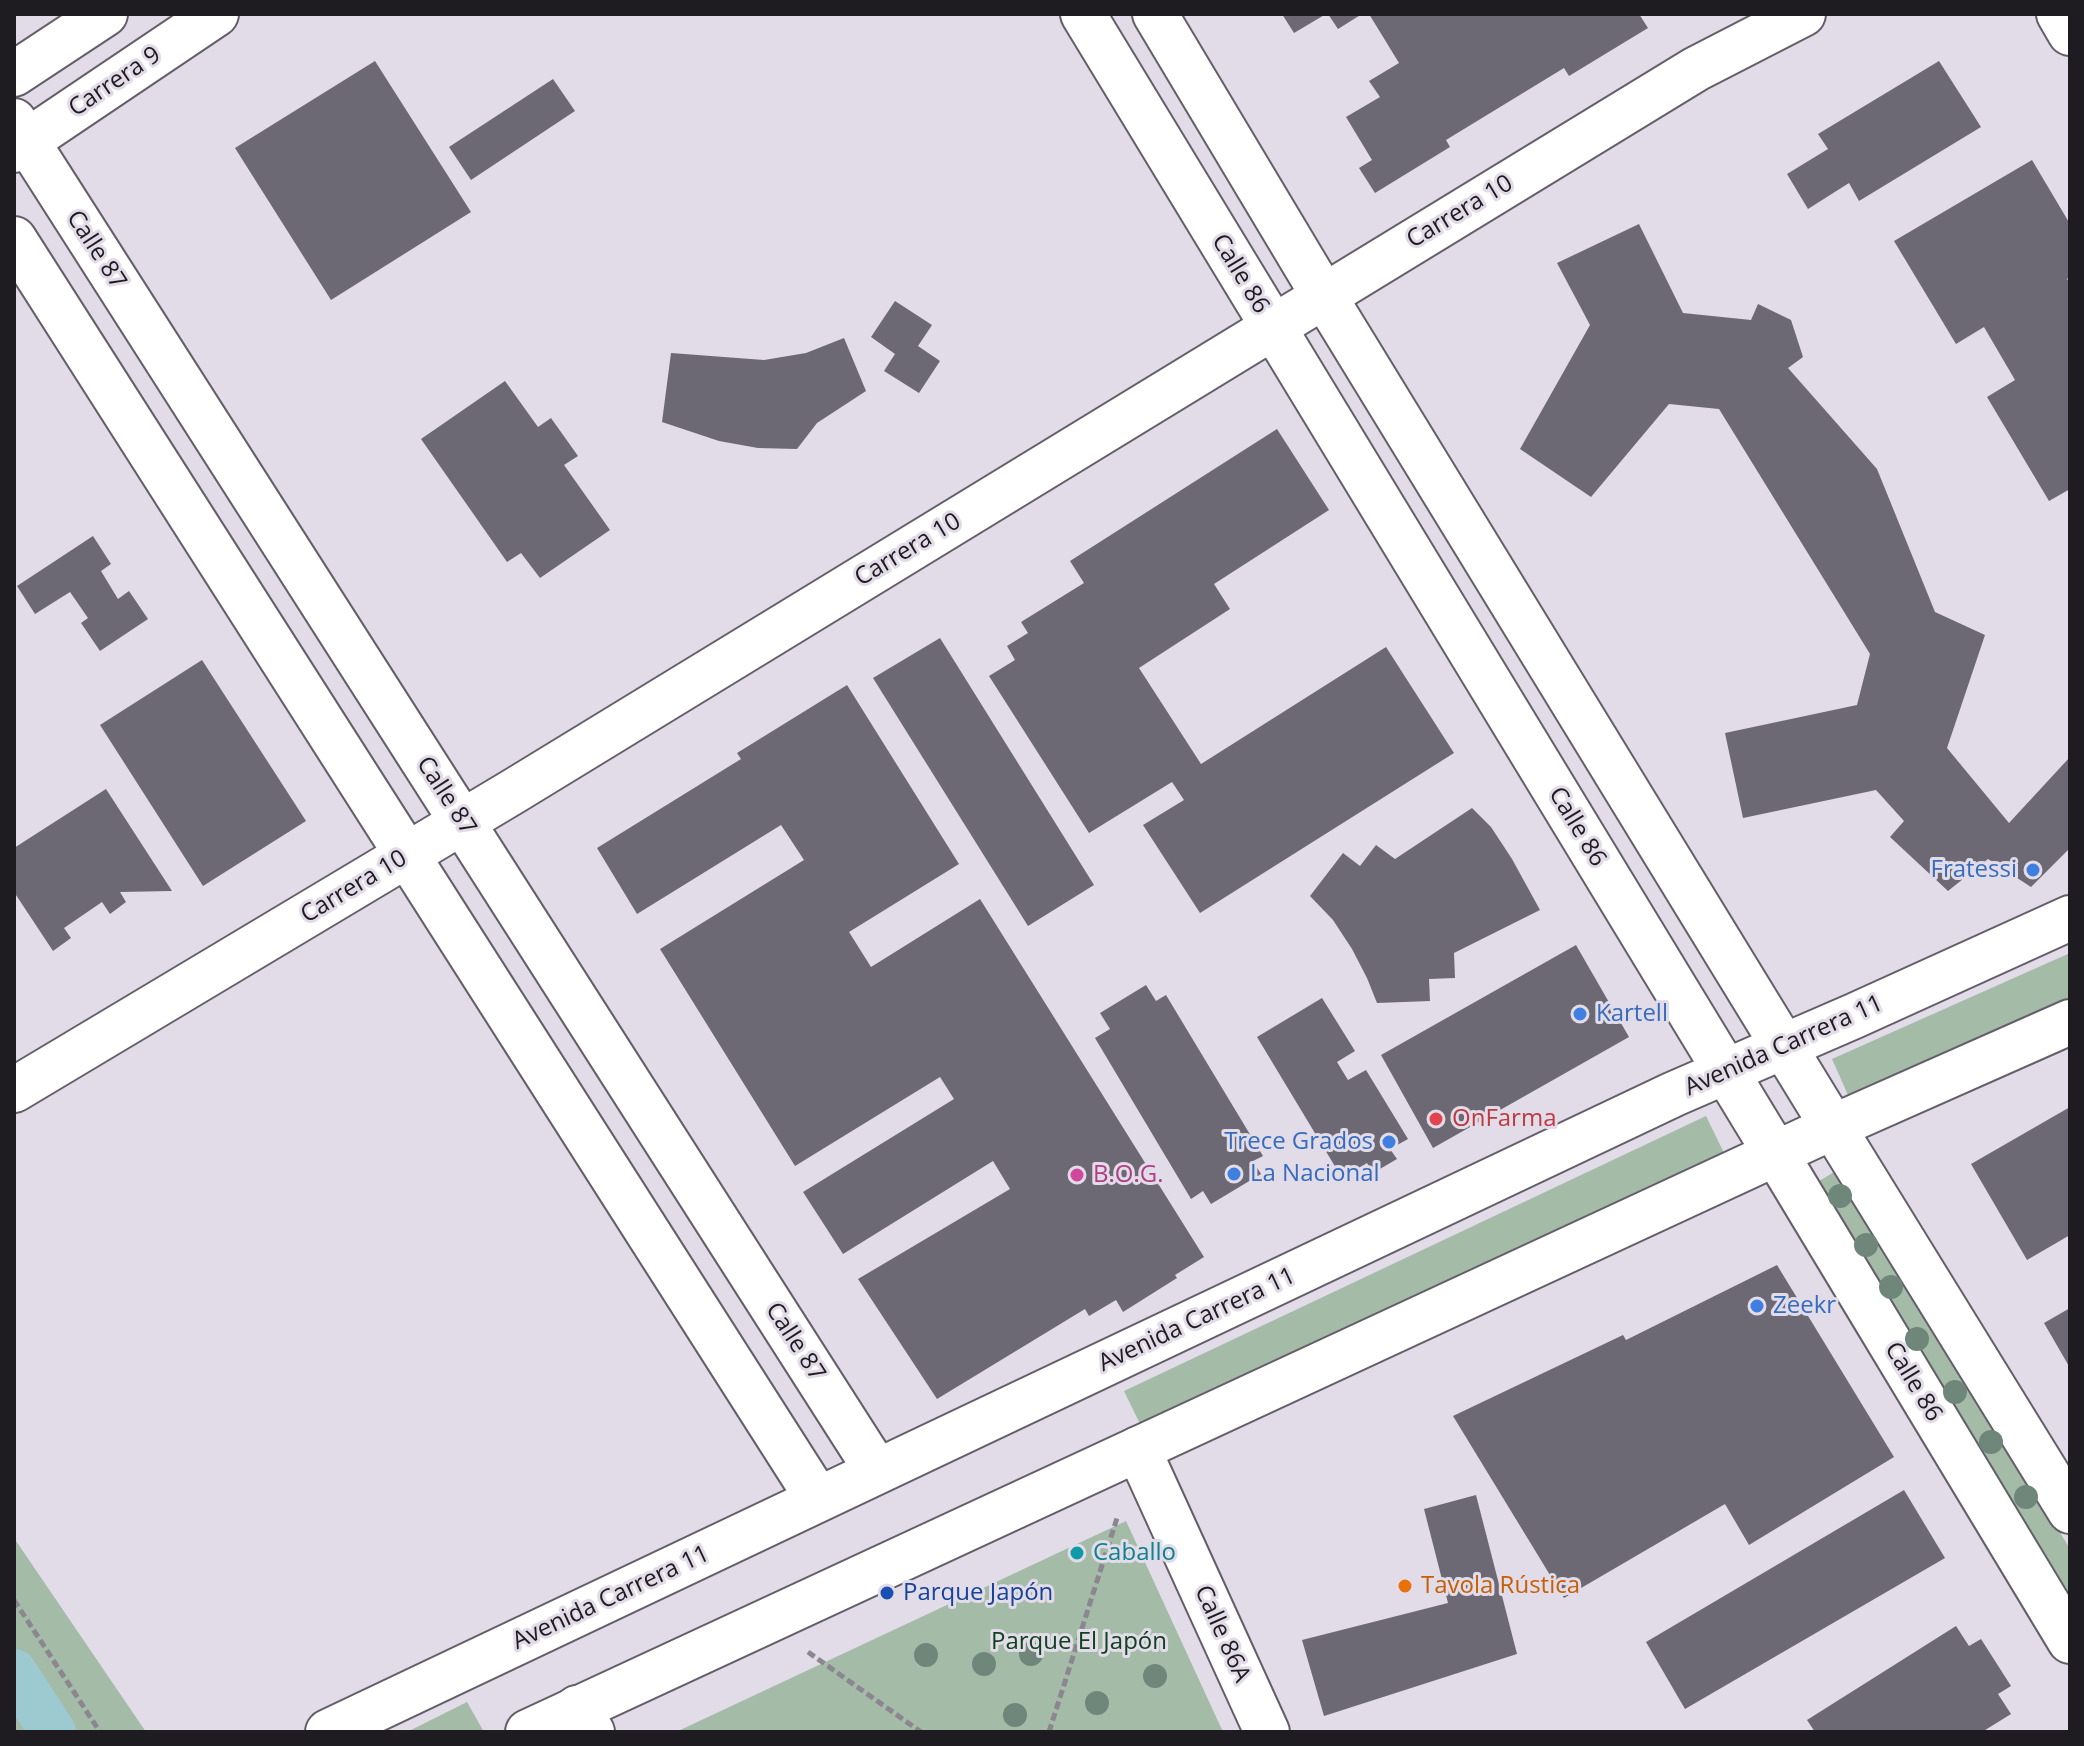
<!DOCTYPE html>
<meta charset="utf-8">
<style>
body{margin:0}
#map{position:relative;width:2084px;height:1746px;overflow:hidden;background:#e2dbe8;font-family:"Open Sans",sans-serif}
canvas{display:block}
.frame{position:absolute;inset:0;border:16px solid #1f1c21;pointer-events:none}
</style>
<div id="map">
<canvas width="2084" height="1746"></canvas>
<div class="frame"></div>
</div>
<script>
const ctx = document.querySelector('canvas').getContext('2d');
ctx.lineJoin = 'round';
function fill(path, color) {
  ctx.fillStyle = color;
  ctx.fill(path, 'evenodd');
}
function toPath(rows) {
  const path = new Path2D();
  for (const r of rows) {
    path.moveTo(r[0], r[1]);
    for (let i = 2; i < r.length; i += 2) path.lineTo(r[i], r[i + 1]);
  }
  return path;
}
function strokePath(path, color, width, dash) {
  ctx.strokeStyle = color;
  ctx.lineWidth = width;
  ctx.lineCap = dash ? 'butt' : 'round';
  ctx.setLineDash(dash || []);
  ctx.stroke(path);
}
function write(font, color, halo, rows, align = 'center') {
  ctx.font = font + ' "Open Sans",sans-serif';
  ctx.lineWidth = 6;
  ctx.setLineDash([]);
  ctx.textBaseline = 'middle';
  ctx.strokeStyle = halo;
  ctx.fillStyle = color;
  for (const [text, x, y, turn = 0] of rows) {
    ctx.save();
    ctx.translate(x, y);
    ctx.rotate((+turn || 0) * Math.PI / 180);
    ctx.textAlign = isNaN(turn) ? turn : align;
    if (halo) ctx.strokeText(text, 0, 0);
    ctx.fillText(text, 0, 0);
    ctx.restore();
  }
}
fill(toPath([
 [2070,953,2070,1007,1852,1104,1832,1059],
 [1706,1116,1724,1153,1142,1428,1124,1391],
 [1839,1169,2070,1549,2070,1601,1816,1183],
 [1126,1521,1223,1732,676,1732],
 [14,1538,146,1732,14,1732],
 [467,1702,484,1732,407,1732]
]), '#a3bba7');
strokePath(toPath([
 [14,1672,53,1732]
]), '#9dc9d1', 46);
fill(toPath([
 [1282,14,1326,14,1294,33],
 [1328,14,1362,14,1338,29],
 [1369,14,1639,14,1648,28,1569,76,1564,68,1446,140,1450,147,1375,193,1359,168,1372,160,1346,117,1380,97,1369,81,1399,63],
 [375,61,471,212,331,300,235,148],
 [1939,61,1981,127,1859,201,1849,183,1808,209,1787,174,1828,149,1818,134],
 [553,79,575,111,471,180,449,147],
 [2032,160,2070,224,2070,277,2067,279,2070,283,2070,489,2049,501,1987,397,2015,380,1984,327,1956,344,1894,241],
 [1639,224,1683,313,1751,320,1758,304,1791,320,1803,357,1788,368,1877,469,1935,612,1985,635,1947,748,2009,823,2070,757,2070,848,2031,887,1988,859,1948,891,1890,837,1904,821,1876,790,1743,818,1725,733,1857,705,1870,654,1719,409,1669,404,1591,497,1520,449,1590,325,1557,263],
 [895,301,932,325,918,346,940,361,919,393,884,371,895,354,871,337],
 [844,338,866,391,817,423,797,449,758,448,719,441,662,422,671,353,764,360,806,353],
 [505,381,538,427,551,418,578,456,564,465,610,530,540,578,521,553,507,562,421,439],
 [1277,429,1329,510,1214,584,1230,609,1139,668,1201,764,1386,647,1454,753,1200,913,1143,825,1184,800,1172,782,1089,833,989,676,1015,660,1007,646,1028,633,1021,622,1084,583,1070,561],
 [93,536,111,564,101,571,118,599,129,591,148,619,100,651,81,623,88,618,70,592,35,614,17,586],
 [940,638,1094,885,1028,926,873,678],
 [202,660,306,821,203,886,100,725],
 [847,685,959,864,849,932,871,967,980,899,1204,1257,1175,1275,1177,1278,1123,1312,1116,1300,1089,1316,1085,1309,937,1399,858,1279,1010,1189,993,1161,843,1254,803,1192,954,1099,940,1077,795,1166,660,949,804,860,781,825,637,914,597,848,741,759,737,753],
 [106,789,172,891,120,892,126,902,110,914,102,902,64,928,71,938,53,951,14,892,14,848],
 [1472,808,1491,827,1512,859,1540,910,1454,953,1455,978,1429,979,1430,1001,1377,1003,1367,978,1352,949,1333,920,1310,896,1343,853,1360,866,1376,845,1395,859],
 [1576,945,1629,1037,1433,1148,1381,1055],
 [1146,985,1156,1001,1166,995,1263,1156,1253,1161,1261,1174,1211,1204,1203,1191,1191,1199,1095,1038,1110,1029,1100,1013],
 [1322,998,1355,1051,1337,1062,1348,1080,1366,1070,1408,1139,1390,1149,1397,1159,1373,1173,1367,1163,1342,1178,1257,1037],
 [2070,1107,2070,1235,2027,1260,1971,1164],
 [1777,1265,1894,1457,1749,1545,1725,1504,1564,1598,1453,1416,1623,1335,1626,1340],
 [2070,1308,2070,1368,2044,1323],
 [1904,1490,1945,1558,1685,1709,1646,1642],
 [1476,1495,1517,1654,1324,1716,1302,1640,1448,1603,1424,1509],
 [1956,1626,1969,1646,1981,1639,2011,1686,1998,1694,2011,1714,1982,1732,1815,1732,1807,1720]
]), '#6c6974');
const street = toPath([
 [14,74,105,14],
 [14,121,877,1471],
 [14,150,216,14],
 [14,239,818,1499],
 [14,1090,514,791,1696,69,1803,14],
 [1833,1127,2070,1511],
 [1776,1154,2070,1641],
 [1138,1449,1267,1732],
 [577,1708,592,1732]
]);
const secondary = toPath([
 [1083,14,1776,1154],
 [1155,14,1310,273,1833,1127],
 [2059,14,2070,33],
 [328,1732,1674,1094,1854,1016,2070,918],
 [528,1732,1833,1127,2070,1022]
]);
strokePath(street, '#645e68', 48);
strokePath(secondary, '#645e68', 48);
strokePath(toPath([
 [14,1600,100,1732],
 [808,1652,921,1732],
 [1049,1732,1118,1515]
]), '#8b868f', 5, [8, 4]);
strokePath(street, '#fff', 44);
strokePath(secondary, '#fff', 44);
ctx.fillStyle = '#6f877a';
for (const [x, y] of [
 [1840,1196],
 [1866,1245],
 [1891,1287],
 [1917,1339],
 [1955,1392],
 [1991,1442],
 [2026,1497],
 [1031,1654],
 [926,1655],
 [984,1664],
 [1155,1676],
 [1097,1703],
 [1015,1715]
]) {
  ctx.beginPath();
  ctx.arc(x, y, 12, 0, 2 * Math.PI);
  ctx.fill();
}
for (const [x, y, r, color] of [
 [2033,870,8,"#3f7fe0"],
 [1580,1014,8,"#3f7fe0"],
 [1436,1119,8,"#e0444e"],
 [1389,1142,8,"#3f7fe0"],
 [1234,1174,8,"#3f7fe0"],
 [1077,1175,8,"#d1479c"],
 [1757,1306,8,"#3f7fe0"],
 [1077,1553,8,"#0f9aa8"],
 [1405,1586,8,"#e8710a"],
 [887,1593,8,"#1a4fb4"]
]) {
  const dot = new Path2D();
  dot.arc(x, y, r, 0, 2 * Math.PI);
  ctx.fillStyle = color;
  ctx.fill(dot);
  strokePath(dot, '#e2dbe8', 3);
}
write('24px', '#1f1c21', '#e2dbe8', [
 ["Carrera 9",115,82,-34],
 ["Carrera 10",1460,212,-31],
 ["Calle 87",96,250,57],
 ["Calle 86",1240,274,59],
 ["Carrera 10",908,550,-31],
 ["Calle 87",446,796,57],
 ["Calle 86",1577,827,59],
 ["Carrera 10",354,887,-31],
 ["Avenida Carrera 11",1784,1046,-24],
 ["Avenida Carrera 11",1197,1320,-25],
 ["Calle 87",795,1342,57],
 ["Calle 86",1913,1382,59],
 ["Avenida Carrera 11",611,1598,-25],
 ["Calle 86A",1222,1634,66]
]);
write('24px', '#366cbe', '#e2dbe8', [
 ["Fratessi",2017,870,"right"],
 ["Kartell",1596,1014],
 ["Trece Grados",1373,1142,"right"],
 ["La Nacional",1250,1174],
 ["Zeekr",1773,1306]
], 'left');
write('24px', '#be3a42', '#e2dbe8', [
 ["OnFarma",1452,1119]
], 'left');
write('24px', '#b23c85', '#e2dbe8', [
 ["B.O.G.",1093,1175]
], 'left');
write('24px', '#0d838f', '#e2dbe8', [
 ["Caballo",1093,1553]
], 'left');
write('24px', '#c56008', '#e2dbe8', [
 ["Tavola Rústica",1421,1586]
], 'left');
write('24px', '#164399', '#e2dbe8', [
 ["Parque Japón",903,1593]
], 'left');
write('24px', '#114220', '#e2dbe8', [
 ["Parque El Japón",1079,1642]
]);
</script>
